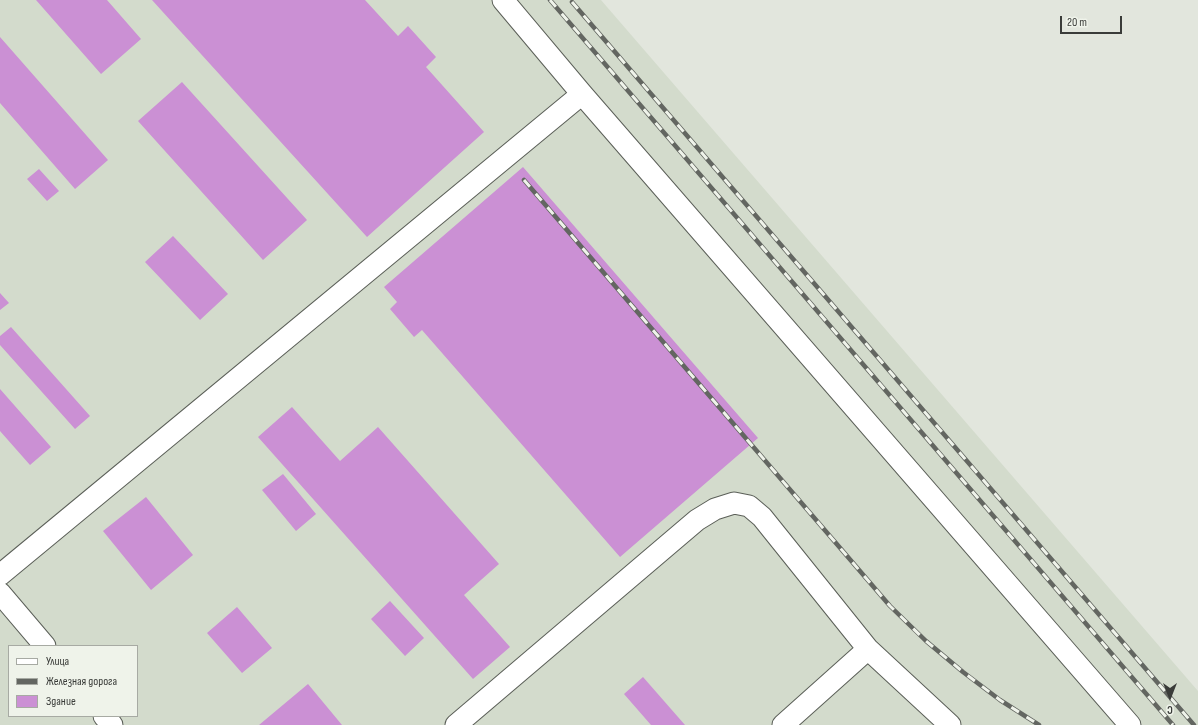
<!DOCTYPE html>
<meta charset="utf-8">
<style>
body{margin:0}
#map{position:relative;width:1198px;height:725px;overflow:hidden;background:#e2e6dd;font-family:"Sofia Sans Condensed",sans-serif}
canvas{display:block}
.legend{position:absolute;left:8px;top:645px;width:130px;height:72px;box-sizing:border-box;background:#eff3ea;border:1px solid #a7aaa3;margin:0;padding:5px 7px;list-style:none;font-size:12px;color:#3a3c39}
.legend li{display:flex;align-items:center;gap:8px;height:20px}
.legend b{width:20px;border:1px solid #a7aaa3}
.north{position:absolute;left:1150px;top:677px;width:40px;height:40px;-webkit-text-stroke:3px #eff3ea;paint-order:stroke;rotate:180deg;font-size:11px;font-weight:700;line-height:16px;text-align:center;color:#3a3c39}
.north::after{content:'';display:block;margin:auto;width:14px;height:18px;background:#3a3c39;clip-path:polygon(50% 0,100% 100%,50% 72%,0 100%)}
.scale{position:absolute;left:1060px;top:16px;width:62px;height:18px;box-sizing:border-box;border:2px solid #3a3c39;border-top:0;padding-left:5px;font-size:12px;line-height:14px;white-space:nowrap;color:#3a3c39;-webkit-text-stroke:3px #eff3ea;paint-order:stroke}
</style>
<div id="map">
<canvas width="1198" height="725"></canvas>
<ul class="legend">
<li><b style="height:5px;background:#fff"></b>Улица</li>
<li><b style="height:5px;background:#636661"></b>Железная дорога</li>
<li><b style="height:11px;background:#cb90d4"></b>Здание</li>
</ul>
<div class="north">С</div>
<div class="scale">20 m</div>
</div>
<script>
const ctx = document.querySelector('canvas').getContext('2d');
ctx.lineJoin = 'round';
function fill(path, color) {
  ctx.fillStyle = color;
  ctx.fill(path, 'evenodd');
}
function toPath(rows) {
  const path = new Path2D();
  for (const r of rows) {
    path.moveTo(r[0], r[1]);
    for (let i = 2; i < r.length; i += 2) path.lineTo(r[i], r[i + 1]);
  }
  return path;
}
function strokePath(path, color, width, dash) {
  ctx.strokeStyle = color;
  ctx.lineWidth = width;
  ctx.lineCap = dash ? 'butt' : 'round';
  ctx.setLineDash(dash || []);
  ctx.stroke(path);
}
fill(toPath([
 [0,0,601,0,1198,691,1198,725,0,725],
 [9,646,137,646,137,716,9,716]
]), '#d3dbcc');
fill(toPath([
 [36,0,107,0,141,39,101,74],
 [152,0,365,0,398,36,408,26,436,57,426,67,484,132,367,237],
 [0,37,108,160,75,189,0,103],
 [182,82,307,220,263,260,138,121],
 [523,167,758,438,620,557,422,330,414,337,390,309,397,302,384,287],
 [39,169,59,191,47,201,27,179],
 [173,236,228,294,200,320,145,262],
 [0,293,9,303,0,310],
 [11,327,90,416,75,429,0,345,0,336],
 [0,389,51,447,30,465,0,431],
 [292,407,340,461,378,427,499,564,464,595,510,647,473,679,258,437],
 [283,474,316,514,296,531,262,490],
 [146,497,193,555,151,590,103,531],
 [390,601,424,638,405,656,371,619],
 [237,607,272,648,242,673,207,633],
 [643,677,685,725,651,725,624,694],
 [308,684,342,725,259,725]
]), '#cb90d4');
const minor = toPath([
 [503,0,582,94,1130,725],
 [0,575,582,94],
 [0,593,45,646],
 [104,716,112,725],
 [456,725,697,520,715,509,734,503,749,506,762,517,868,649,950,725],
 [783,725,868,649]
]);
strokePath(minor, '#5b5f58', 23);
strokePath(minor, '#fff', 21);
const rail = toPath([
 [550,0,1173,725],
 [572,2,1194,725],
 [524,180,890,606,926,641,963,672,1000,700,1039,725]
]);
strokePath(rail, '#636661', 4.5);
strokePath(rail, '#eff3ea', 3, [9]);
</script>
